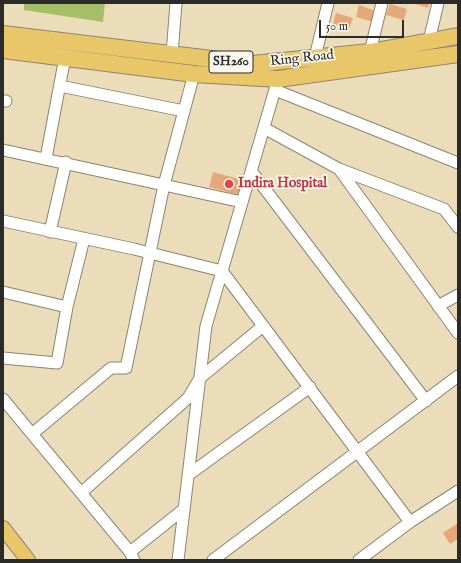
<!DOCTYPE html>
<style>
body{margin:0}
#map{position:relative;width:461px;height:563px;overflow:hidden;background:#ecddba;font-family:"IM FELL English",serif}
canvas{display:block}
.frame{position:absolute;inset:0;border:4px solid #2b2b2b;pointer-events:none}
.scale{position:absolute;left:319px;top:20px;width:85px;height:18px;box-sizing:border-box;border:2px solid #2b2b2b;border-top:0;padding-left:5px;font-size:12px;line-height:14px;white-space:nowrap;color:#2b2b2b;-webkit-text-stroke:3px #fbf7ec;paint-order:stroke}
</style>
<div id="map">
<canvas width="461" height="563"></canvas>
<div class="frame"></div>
<div class="scale">50 m</div>
</div>
<script>
const ctx = document.querySelector('canvas').getContext('2d');
ctx.lineJoin = 'round';
function fill(path, color) {
  ctx.fillStyle = color;
  ctx.fill(path, 'evenodd');
}
function toPath(rows) {
  const path = new Path2D();
  for (const r of rows) {
    path.moveTo(r[0], r[1]);
    for (let i = 2; i < r.length; i += 2) path.lineTo(r[i], r[i + 1]);
  }
  return path;
}
function strokePath(path, color, width, dash) {
  ctx.strokeStyle = color;
  ctx.lineWidth = width;
  ctx.lineCap = dash ? 'butt' : 'round';
  ctx.setLineDash(dash || []);
  ctx.stroke(path);
}
function write(font, color, halo, rows, align = 'center') {
  ctx.font = font + ' "IM FELL English",serif';
  ctx.lineWidth = 3.5;
  ctx.setLineDash([]);
  ctx.textBaseline = 'middle';
  ctx.strokeStyle = halo;
  ctx.fillStyle = color;
  for (const [text, x, y, turn = 0] of rows) {
    ctx.save();
    ctx.translate(x, y);
    ctx.rotate((+turn || 0) * Math.PI / 180);
    ctx.textAlign = isNaN(turn) ? turn : align;
    if (halo) ctx.strokeText(text, 0, 0);
    ctx.fillText(text, 0, 0);
    ctx.restore();
  }
}
fill(toPath([
 [24,3,105,3,103,22,24,10]
]), '#a5bf66');
fill(toPath([
 [412,3,429,3,428,8],
 [390,4,407,9,404,20,386,15],
 [359,5,376,11,373,22,356,17],
 [336,13,353,18,349,29,333,24],
 [213,172,243,180,239,195,209,187],
 [458,523,458,539,450,544,443,533]
]), '#e6a878');
const minor = toPath([
 [429,41,438,3],
 [370,52,382,3],
 [172,54,176,3],
 [315,57,328,3],
 [60,86,184,111],
 [275,90,458,163],
 [3,101,6,101],
 [264,128,339,169,458,333],
 [3,150,242,202],
 [46,158,65,57],
 [339,169,444,209,458,227],
 [252,172,426,401],
 [3,221,134,249,222,271,410,522,359,560],
 [50,232,66,162],
 [3,292,67,307],
 [438,306,458,295],
 [3,358,57,363,67,307,84,239],
 [3,399,130,552,134,560],
 [32,434,111,368,126,368,164,185,194,74],
 [188,475,310,387],
 [81,493,188,398,200,378,263,326],
 [410,522,458,491],
 [130,552,184,509],
 [178,560,206,326,278,79],
 [213,560,458,376]
]);
const major = toPath([
 [3,528,28,560]
]);
const highway = toPath([
 [3,34,253,64,370,52,458,36],
 [3,50,194,74,278,79,458,54]
]);
strokePath(minor, '#8c8472', 13);
strokePath(major, '#8c8472', 16);
strokePath(highway, '#8c8472', 18);
strokePath(minor, '#fff', 11);
strokePath(major, '#e9c769', 14);
strokePath(highway, '#e9c769', 16);
for (const [x, y, r, color] of [
 [229,184,5,"#e0444e"]
]) {
  const dot = new Path2D();
  dot.arc(x, y, r, 0, 2 * Math.PI);
  ctx.fillStyle = color;
  ctx.fill(dot);
  strokePath(dot, '#fbf7ec', 1.5);
}
for (const [x, y, w] of [
 [231,62,44]
]) {
  const box = new Path2D();
  box.roundRect(x - w / 2, y - 11, w, 22, 3);
  ctx.fillStyle = '#fbf7ec';
  ctx.fill(box);
  strokePath(box, '#2b2b2b', 1);
}
write('bold 13px', '#2b2b2b', null, [
 ["SH260",231,62]
]);
write('14px', '#2b2b2b', '#fbf7ec', [
 ["Ring Road",302,59,-6]
]);
write('bold 14px', '#be3a42', '#fbf7ec', [
 ["Indira Hospital",238,184]
], 'left');
</script>
